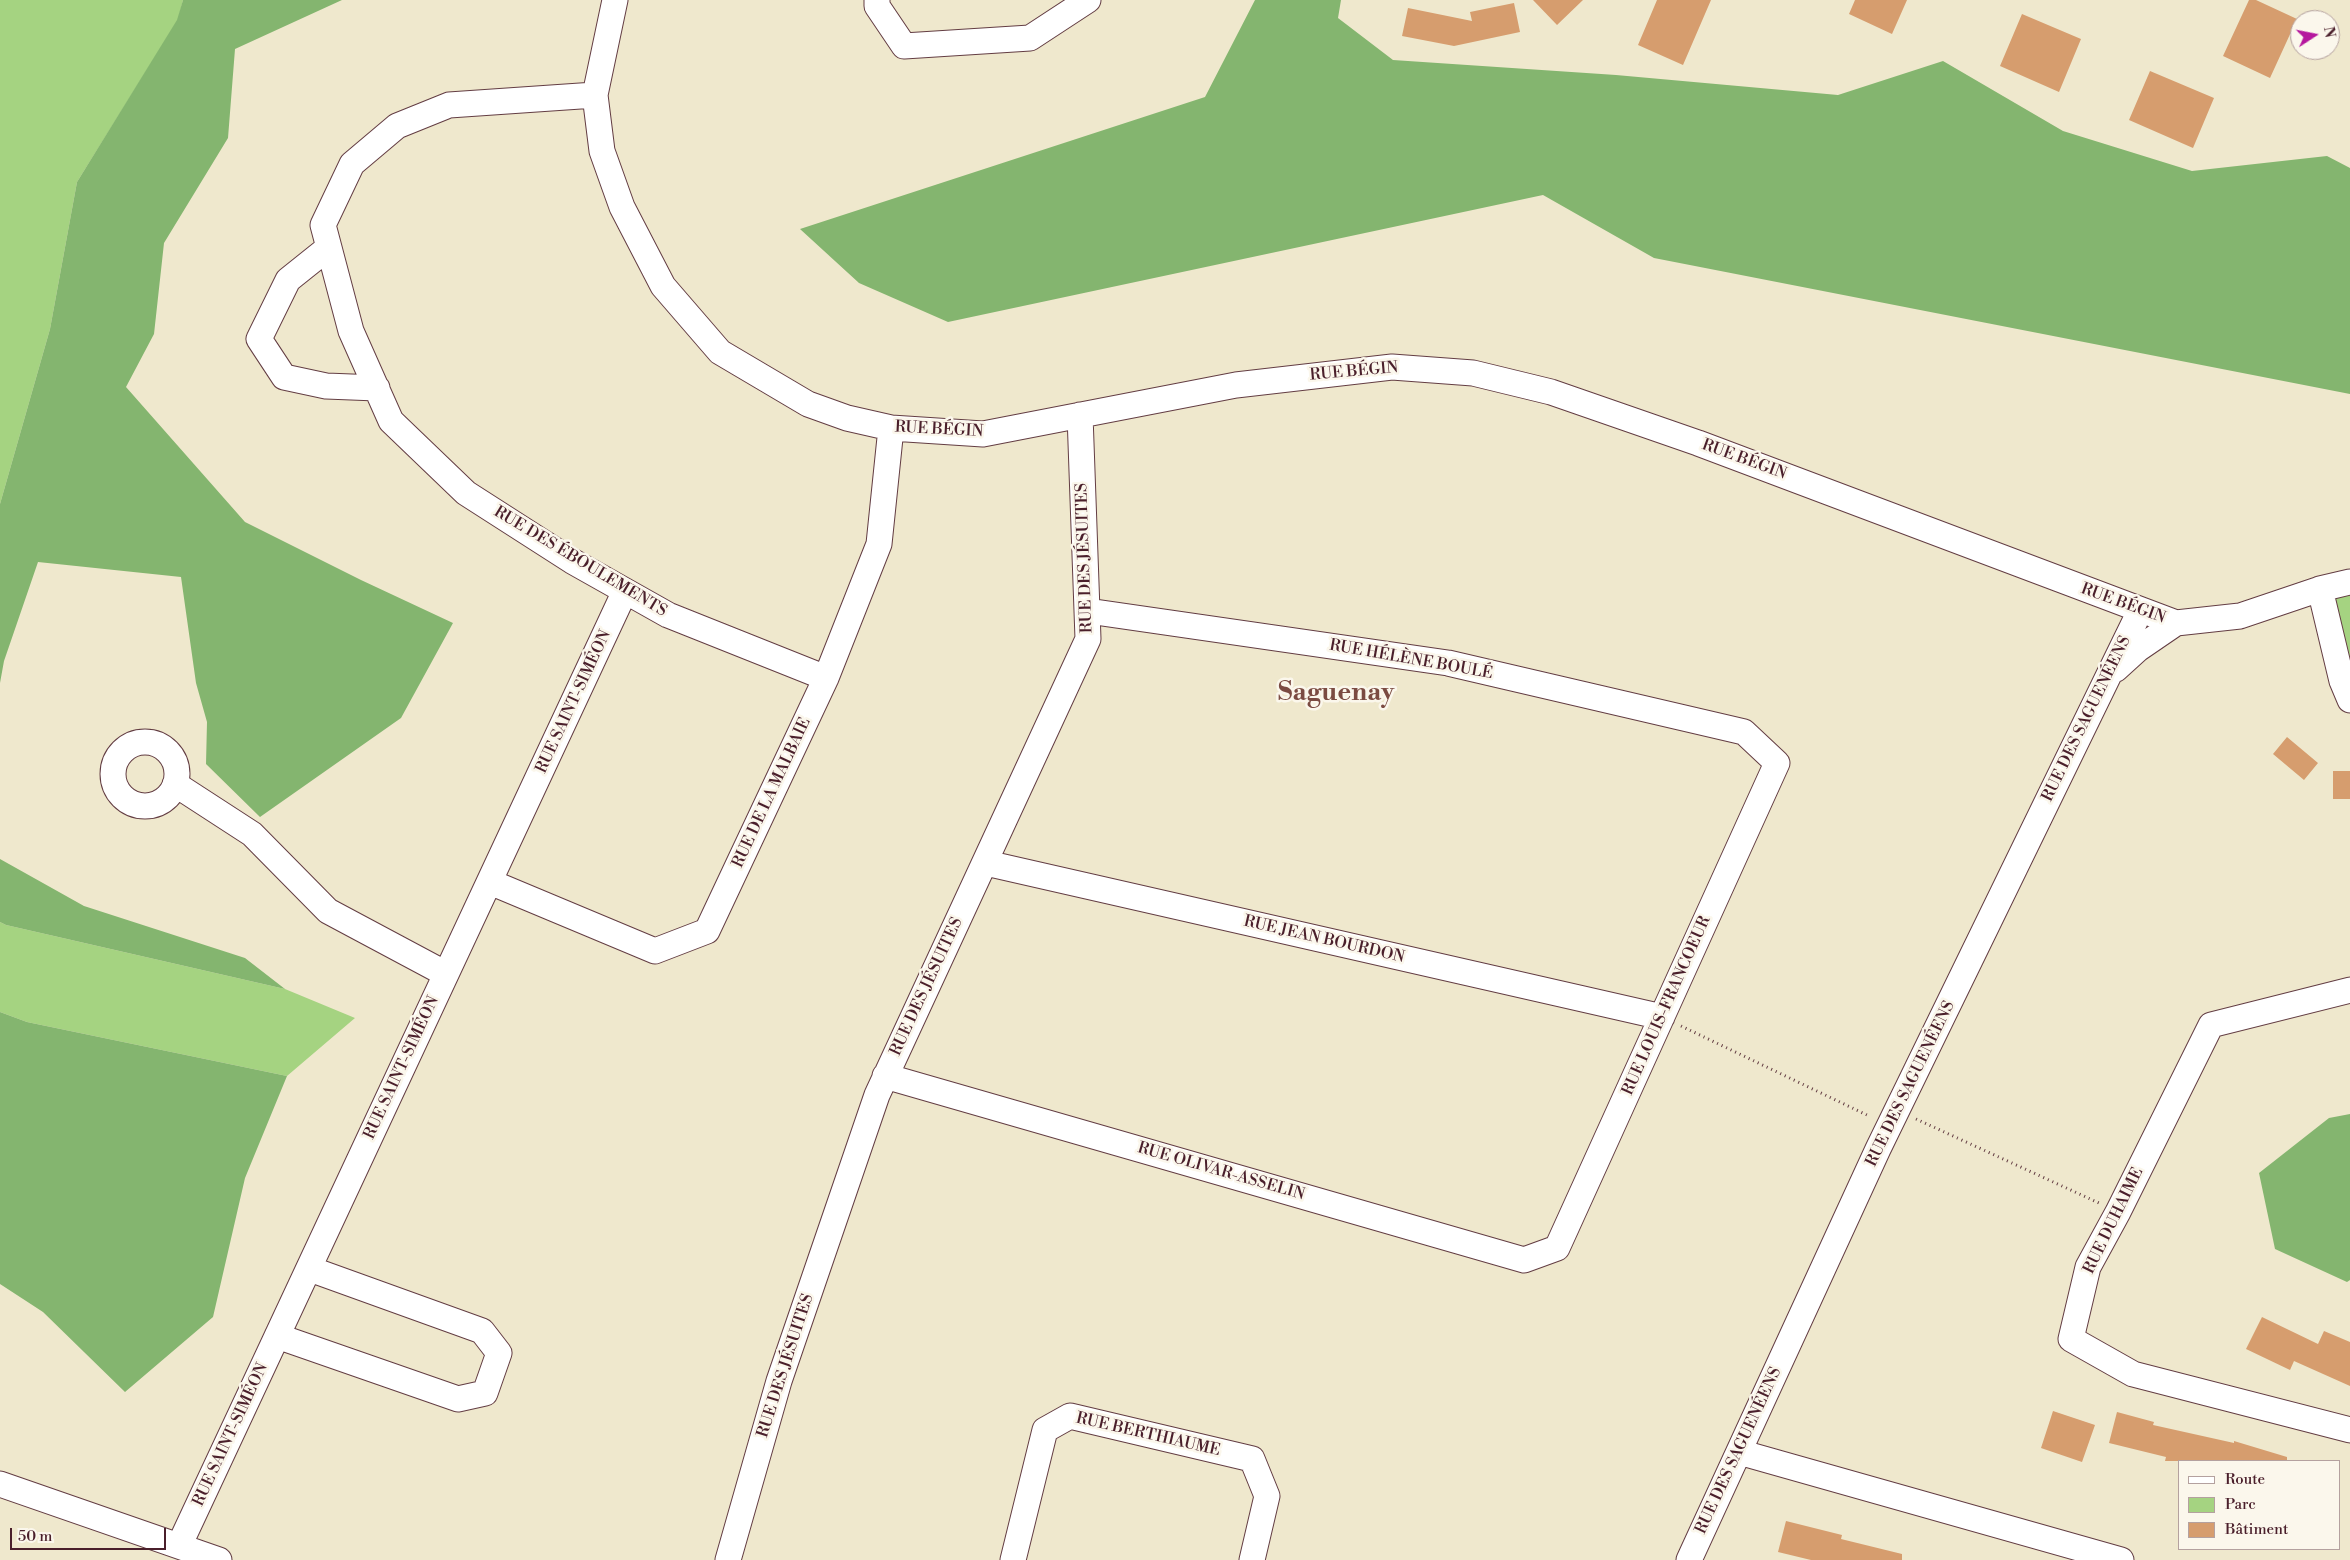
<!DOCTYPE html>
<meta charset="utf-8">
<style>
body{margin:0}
#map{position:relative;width:2350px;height:1560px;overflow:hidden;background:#efe8cd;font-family:"Libre Bodoni",serif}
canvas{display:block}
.legend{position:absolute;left:2178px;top:1460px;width:162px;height:90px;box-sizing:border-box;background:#fbf7ec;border:1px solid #b4a19f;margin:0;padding:6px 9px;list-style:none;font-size:15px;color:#4a1f2b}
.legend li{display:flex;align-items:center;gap:10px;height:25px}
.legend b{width:25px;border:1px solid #b4a19f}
.north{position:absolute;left:2290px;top:10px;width:50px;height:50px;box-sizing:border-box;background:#fbf7ec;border:1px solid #b4a19f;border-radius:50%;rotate:79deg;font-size:14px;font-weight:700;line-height:20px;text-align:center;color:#4a1f2b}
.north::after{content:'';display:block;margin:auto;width:18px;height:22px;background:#b5179e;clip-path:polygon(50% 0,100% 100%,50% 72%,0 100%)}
.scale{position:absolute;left:10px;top:1528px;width:156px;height:22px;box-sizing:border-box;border:2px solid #4a1f2b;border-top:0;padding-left:6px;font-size:15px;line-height:18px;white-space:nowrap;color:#4a1f2b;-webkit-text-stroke:4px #fbf7ec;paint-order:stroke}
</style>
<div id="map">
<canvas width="2350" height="1560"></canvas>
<ul class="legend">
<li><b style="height:6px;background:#fff"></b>Route</li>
<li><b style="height:14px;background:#a5d381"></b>Parc</li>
<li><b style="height:14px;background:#d69d6e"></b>Bâtiment</li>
</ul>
<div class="north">N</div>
<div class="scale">50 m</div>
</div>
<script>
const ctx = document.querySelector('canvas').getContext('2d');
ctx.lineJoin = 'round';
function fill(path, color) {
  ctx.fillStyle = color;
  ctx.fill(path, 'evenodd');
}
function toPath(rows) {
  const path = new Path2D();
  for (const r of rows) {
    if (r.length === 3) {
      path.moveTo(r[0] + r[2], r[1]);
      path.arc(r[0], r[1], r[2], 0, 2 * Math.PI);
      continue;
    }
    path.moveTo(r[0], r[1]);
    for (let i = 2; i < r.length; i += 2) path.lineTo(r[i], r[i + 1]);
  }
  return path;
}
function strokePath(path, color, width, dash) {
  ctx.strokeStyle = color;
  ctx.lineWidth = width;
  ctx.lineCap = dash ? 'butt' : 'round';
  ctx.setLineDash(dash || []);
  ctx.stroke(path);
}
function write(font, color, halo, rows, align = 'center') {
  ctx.font = font + ' "Libre Bodoni",serif';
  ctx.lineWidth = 5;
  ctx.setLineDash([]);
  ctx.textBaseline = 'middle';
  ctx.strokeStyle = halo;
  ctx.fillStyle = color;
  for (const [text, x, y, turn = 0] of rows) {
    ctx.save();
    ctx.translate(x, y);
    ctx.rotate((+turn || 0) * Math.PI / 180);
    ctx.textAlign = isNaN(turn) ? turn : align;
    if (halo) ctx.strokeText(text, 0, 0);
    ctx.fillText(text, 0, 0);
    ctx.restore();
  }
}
fill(toPath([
 [0,0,183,0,178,20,77,182,50,329,0,504],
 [2350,582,2350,700,2320,589],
 [0,922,6,925,285,989,355,1018,287,1076,27,1022,0,1012]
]), '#a5d381');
fill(toPath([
 [183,0,342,0,235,49,228,138,164,243,154,334,126,387,245,522,361,580,453,623,401,718,260,817,206,764,207,722,196,683,181,577,38,562,4,661,0,683,0,504,50,329,77,182,177,20],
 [1255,0,1341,0,1338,18,1393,60,1616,75,1838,95,1943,61,2063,131,2192,171,2327,156,2350,168,2350,394,1654,258,1543,195,948,322,859,283,800,229,1205,97],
 [0,859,84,906,245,958,285,989,6,925,0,922],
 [0,1012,27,1022,287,1076,245,1178,213,1317,125,1392,43,1312,0,1284],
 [2350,1114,2350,1280,2347,1282,2275,1249,2259,1173,2329,1118]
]), '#84b56f');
fill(toPath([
 [1533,0,1583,0,1557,25],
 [1657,0,1711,0,1683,65,1638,45],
 [1855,0,1907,0,1892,34,1849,14],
 [2249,0,2256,0,2297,19,2270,78,2223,56],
 [1514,3,1520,32,1454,46,1402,36,1408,8,1472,21,1470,12],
 [2022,14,2081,39,2059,92,2000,66],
 [2150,71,2214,98,2193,148,2129,120],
 [2287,737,2318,763,2304,780,2273,754],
 [2333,771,2350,771,2350,799,2333,799],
 [2262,1317,2318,1344,2324,1331,2350,1342,2350,1386,2294,1361,2290,1370,2246,1349],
 [2053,1411,2095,1425,2082,1462,2041,1448],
 [2117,1412,2154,1422,2153,1425,2234,1443,2234,1441,2287,1457,2287,1461,2165,1461,2166,1457,2109,1443],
 [1786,1521,1842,1535,1841,1539,1902,1554,1902,1560,1811,1560,1778,1552]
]), '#d69d6e');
const minor = toPath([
 [615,0,595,95,602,151,622,207,663,286,720,352,808,404,847,418,891,428,983,434,1236,385,1392,367,1473,373,1551,392,1698,443,2176,623,2240,616,2320,589,2350,582],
 [877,0,877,6,904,46,1030,38,1088,0],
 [595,95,449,105,397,126,352,164,323,225,351,331,391,421,466,493,572,561,668,615,826,678],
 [328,248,288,280,259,339,284,377,326,386,377,388],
 [2320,589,2342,681,2350,700],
 [2116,669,2138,649,2176,623],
 [145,774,32],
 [175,784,252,834,328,911,446,974],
 [986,863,1662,1017],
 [490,882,655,951,707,931,826,678,879,544,891,428],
 [2350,990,2211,1025,2118,1212,2088,1267,2071,1339,2133,1374,2350,1430],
 [885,1076,1524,1260,1557,1248,1777,763,1744,732,1448,663,1088,611],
 [277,1336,458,1399,485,1393,499,1353,482,1331,310,1269],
 [1739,1452,2121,1560],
 [0,1484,219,1560],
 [179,1546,625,591],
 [728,1560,779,1381,877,1095,1088,639,1080,415],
 [1013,1560,1045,1430,1070,1416,1252,1459,1267,1496,1252,1560],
 [1689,1560,1878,1149,2140,611]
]);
strokePath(minor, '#633d43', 27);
strokePath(toPath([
 [1681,1026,1869,1116],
 [1916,1119,2099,1203]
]), '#633d43', 3, [1, 4]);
strokePath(minor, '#fff', 25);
write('16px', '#4a1f2b', '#fbf7ec', [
 ["RUE BÉGIN",1354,372,-5],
 ["RUE BÉGIN",939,430,3],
 ["RUE BÉGIN",1744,460,20],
 ["RUE DES JÉSUITES",1085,558,-92],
 ["RUE DES ÉBOULEMENTS",580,562,31],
 ["RUE BÉGIN",2123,604,20],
 ["RUE HÉLÈNE BOULÉ",1411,660,10],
 ["RUE SAINT-SIMÉON",574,702,-65],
 ["RUE DES SAGUENÉENS",2087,719,-64],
 ["RUE DE LA MALBAIE",772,793,-65],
 ["RUE JEAN BOURDON",1324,940,13],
 ["RUE DES JÉSUITES",927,987,-65],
 ["RUE LOUIS-FRANCOEUR",1667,1006,-66],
 ["RUE SAINT-SIMÉON",402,1068,-65],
 ["RUE DES SAGUENÉENS",1911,1084,-64],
 ["RUE OLIVAR-ASSELIN",1221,1172,16],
 ["RUE DUHAIME",2114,1221,-64],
 ["RUE DES JÉSUITES",786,1366,-72],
 ["RUE SAINT-SIMÉON",231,1435,-65],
 ["RUE BERTHIAUME",1148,1435,13],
 ["RUE DES SAGUENÉENS",1739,1451,-65]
]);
write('bold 26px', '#7b4b42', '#fbf7ec', [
 ["Saguenay",1336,694]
]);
</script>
